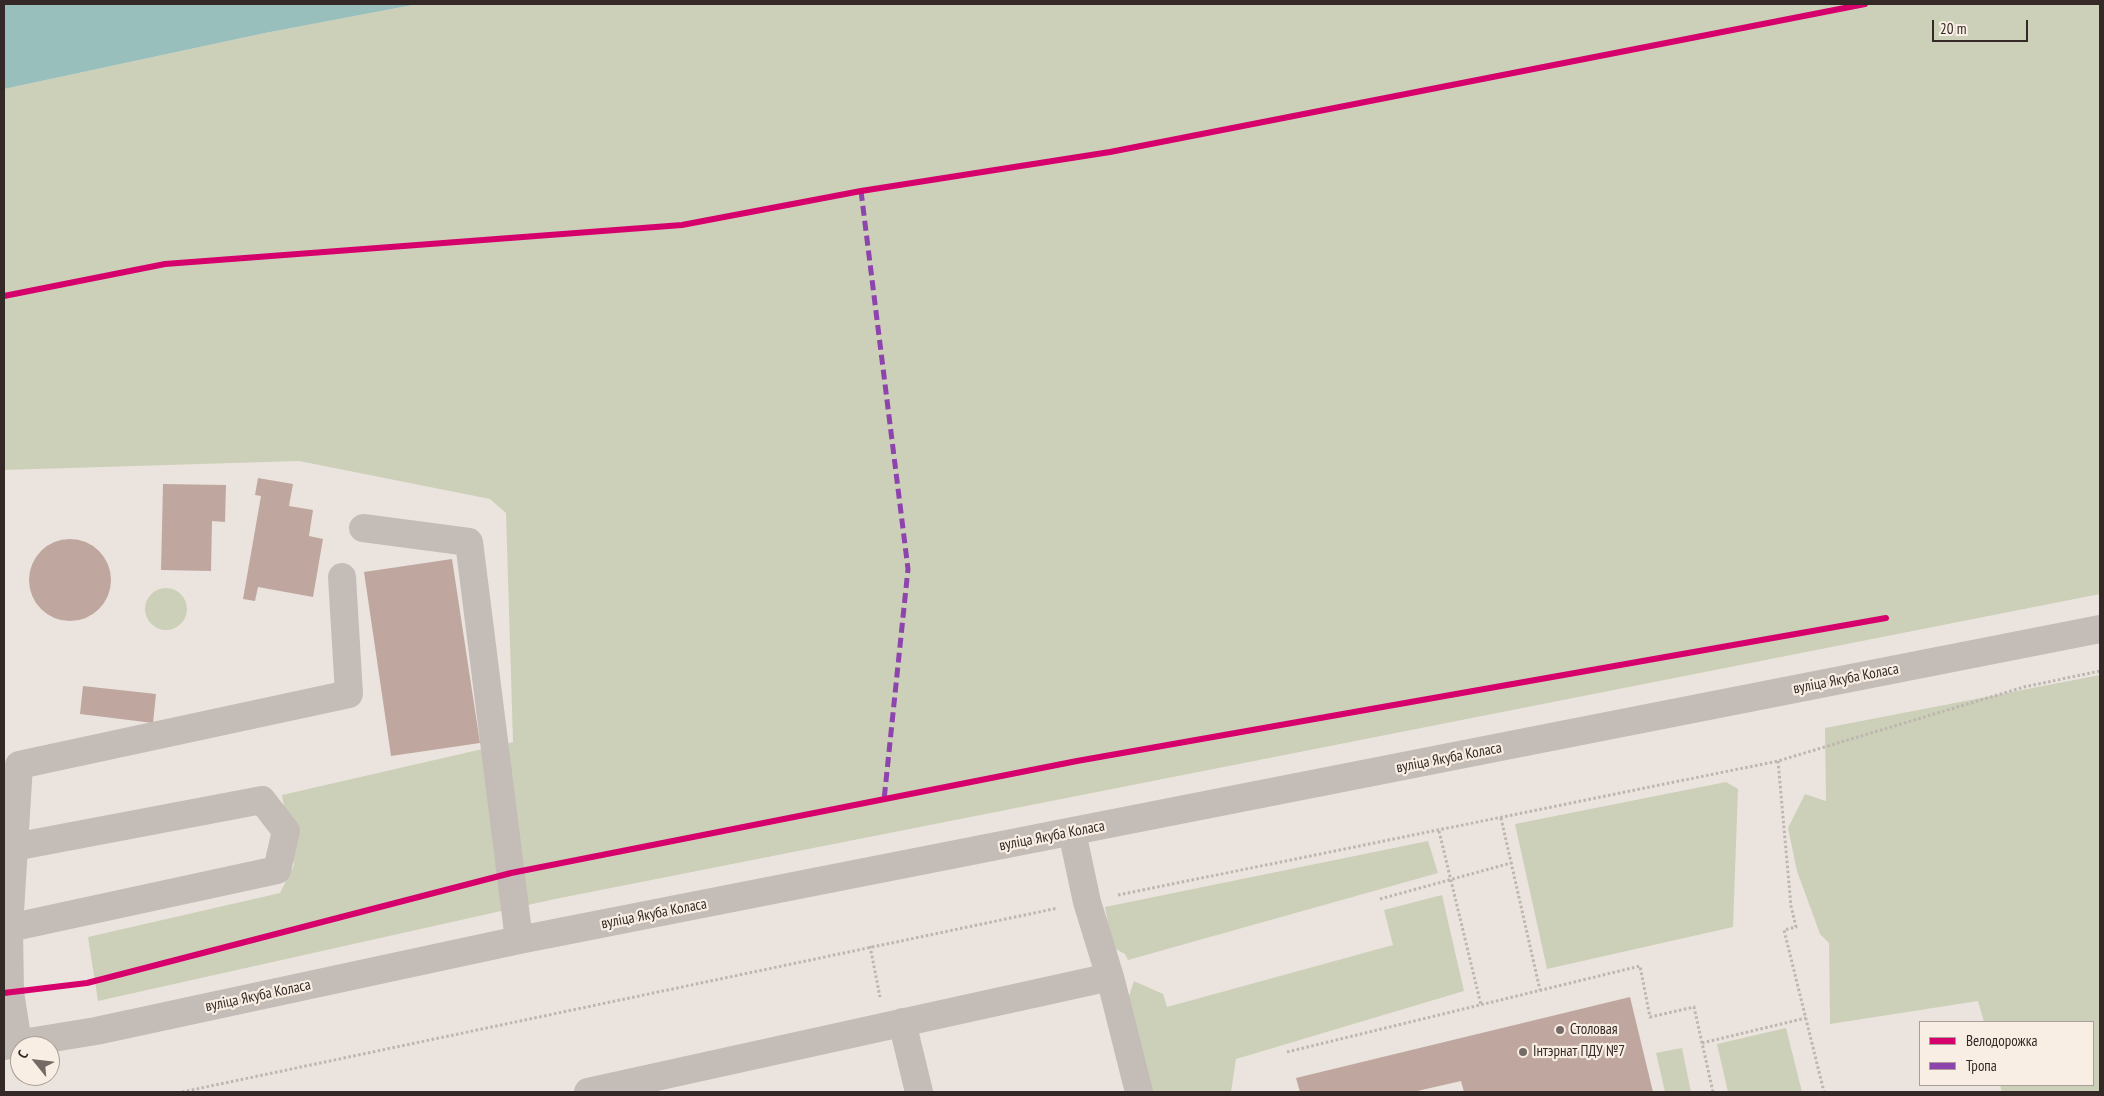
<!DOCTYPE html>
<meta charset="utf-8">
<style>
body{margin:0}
#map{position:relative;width:2104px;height:1096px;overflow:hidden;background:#ebe4de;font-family:"PT Sans Narrow",sans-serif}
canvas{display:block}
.frame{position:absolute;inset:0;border:5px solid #342926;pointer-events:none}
.legend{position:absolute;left:1919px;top:1021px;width:175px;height:65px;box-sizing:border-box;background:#f9eee4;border:1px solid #aa9f98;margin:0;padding:6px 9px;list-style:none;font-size:15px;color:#342926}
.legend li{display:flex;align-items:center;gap:10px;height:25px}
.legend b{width:25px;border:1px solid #aa9f98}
.north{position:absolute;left:10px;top:1036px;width:50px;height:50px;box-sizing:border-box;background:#f9eee4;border:1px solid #aa9f98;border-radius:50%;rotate:299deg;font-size:14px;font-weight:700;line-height:20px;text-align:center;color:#342926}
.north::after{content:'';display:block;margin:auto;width:18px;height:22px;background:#746a66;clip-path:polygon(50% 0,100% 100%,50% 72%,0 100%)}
.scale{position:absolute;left:1932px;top:20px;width:96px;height:22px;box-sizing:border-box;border:2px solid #342926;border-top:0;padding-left:6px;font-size:15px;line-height:18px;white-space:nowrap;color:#342926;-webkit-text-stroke:4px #f9eee4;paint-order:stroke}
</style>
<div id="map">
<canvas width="2104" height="1096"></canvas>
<div class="frame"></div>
<ul class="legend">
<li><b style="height:6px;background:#d6006c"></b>Велодорожка</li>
<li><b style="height:6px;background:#8e44ad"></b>Тропа</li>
</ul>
<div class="north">С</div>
<div class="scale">20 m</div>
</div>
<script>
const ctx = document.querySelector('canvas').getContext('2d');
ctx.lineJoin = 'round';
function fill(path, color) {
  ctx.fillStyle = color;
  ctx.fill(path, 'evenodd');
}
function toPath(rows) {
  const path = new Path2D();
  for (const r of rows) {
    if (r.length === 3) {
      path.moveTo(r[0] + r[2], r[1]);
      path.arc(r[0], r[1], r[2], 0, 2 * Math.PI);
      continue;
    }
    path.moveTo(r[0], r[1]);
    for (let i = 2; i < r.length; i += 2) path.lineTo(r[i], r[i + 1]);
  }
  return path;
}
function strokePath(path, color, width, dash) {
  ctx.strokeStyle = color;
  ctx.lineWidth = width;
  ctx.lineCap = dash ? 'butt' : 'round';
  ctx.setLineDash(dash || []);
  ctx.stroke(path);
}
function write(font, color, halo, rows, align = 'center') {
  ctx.font = font + ' "PT Sans Narrow",sans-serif';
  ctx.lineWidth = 4.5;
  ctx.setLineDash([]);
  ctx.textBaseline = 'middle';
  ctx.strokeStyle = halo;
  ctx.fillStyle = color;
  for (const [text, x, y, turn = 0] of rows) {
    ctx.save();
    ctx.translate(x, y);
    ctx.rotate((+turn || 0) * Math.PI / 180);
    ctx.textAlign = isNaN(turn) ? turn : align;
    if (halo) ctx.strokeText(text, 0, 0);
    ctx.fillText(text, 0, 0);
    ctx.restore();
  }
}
fill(toPath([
 [418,4,2100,4,2100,594,555,899,98,1001,88,937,280,893,294,865,282,795,513,742,506,513,490,499,299,461,4,470,4,89,265,33],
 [166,609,21],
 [2100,675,2100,1092,2002,1092,2000,1085,2093,1085,2093,1022,1984,1022,1978,1001,1830,1024,1829,943,1820,934,1797,871,1788,828,1805,794,1826,801,1825,728],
 [1726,782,1738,789,1733,927,1547,969,1515,824],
 [1428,841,1438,873,1128,960,1125,954,1112,947,1105,907],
 [1442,895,1464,991,1236,1059,1231,1092,1152,1092,1128,999,1134,981,1163,994,1167,1007,1393,945,1384,910],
 [1786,1028,1802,1092,1728,1092,1717,1044],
 [1682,1048,1691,1092,1665,1092,1656,1053]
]), '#cdd0b8');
fill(toPath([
 [4,4,418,4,265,33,4,89]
]), '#99bfbc');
fill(toPath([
 [258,478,293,484,289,506,313,510,309,536,323,539,313,597,258,587,255,601,243,599,261,496,255,495],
 [163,484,226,485,225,522,212,521,211,571,161,570],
 [70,580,41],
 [452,559,480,743,391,756,364,572],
 [83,686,156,694,153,723,80,714],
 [1630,997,1653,1092,1464,1092,1461,1081,1413,1092,1300,1092,1296,1078]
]), '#bfa79f');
strokePath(toPath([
 [1778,761,1791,906,1796,927,1784,930,1824,1092],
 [1501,818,1540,990],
 [1439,831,1481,1005],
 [1118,895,1778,761,2024,687,2100,671],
 [1380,899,1511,863],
 [870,946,880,997],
 [1702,1043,1806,1018],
 [1287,1052,1640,966,1650,1017,1694,1007,1713,1092],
 [182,1092,1058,908]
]), '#bdb5af', 3, [2.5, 2.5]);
strokePath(toPath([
 [363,528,469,542,519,940],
 [1072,832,1087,902,1110,977,1139,1092],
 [9,928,277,870,286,831,262,800,14,847],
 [902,1022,919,1092],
 [18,1043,10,992,9,928,19,765,349,694,342,577],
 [4,1046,96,1031,519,940,2100,629],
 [588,1092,1110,977]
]), '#c4bcb7', 28);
strokePath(toPath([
 [861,191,908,569,884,800]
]), '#8e44ad', 5, [10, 5]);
strokePath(toPath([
 [4,296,165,264,682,225,861,191,1110,152,1865,4],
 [4,993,87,983,511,873,1077,761,1886,618]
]), '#d6006c', 6);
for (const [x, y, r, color] of [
 [1560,1030,5,"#746a66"],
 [1523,1052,5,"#746a66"]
]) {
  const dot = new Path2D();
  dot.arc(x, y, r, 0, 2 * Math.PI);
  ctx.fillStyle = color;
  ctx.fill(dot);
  strokePath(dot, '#f9eee4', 2);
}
write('15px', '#342926', '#f9eee4', [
 ["вуліца Якуба Коласа",1846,679,-11],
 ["вуліца Якуба Коласа",1449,758,-11],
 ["вуліца Якуба Коласа",1052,836,-11],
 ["вуліца Якуба Коласа",654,914,-11],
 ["вуліца Якуба Коласа",258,996,-12]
]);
write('15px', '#342926', '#f9eee4', [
 ["Столовая",1570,1030],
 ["Інтэрнат ПДУ №7",1533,1052]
], 'left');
</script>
